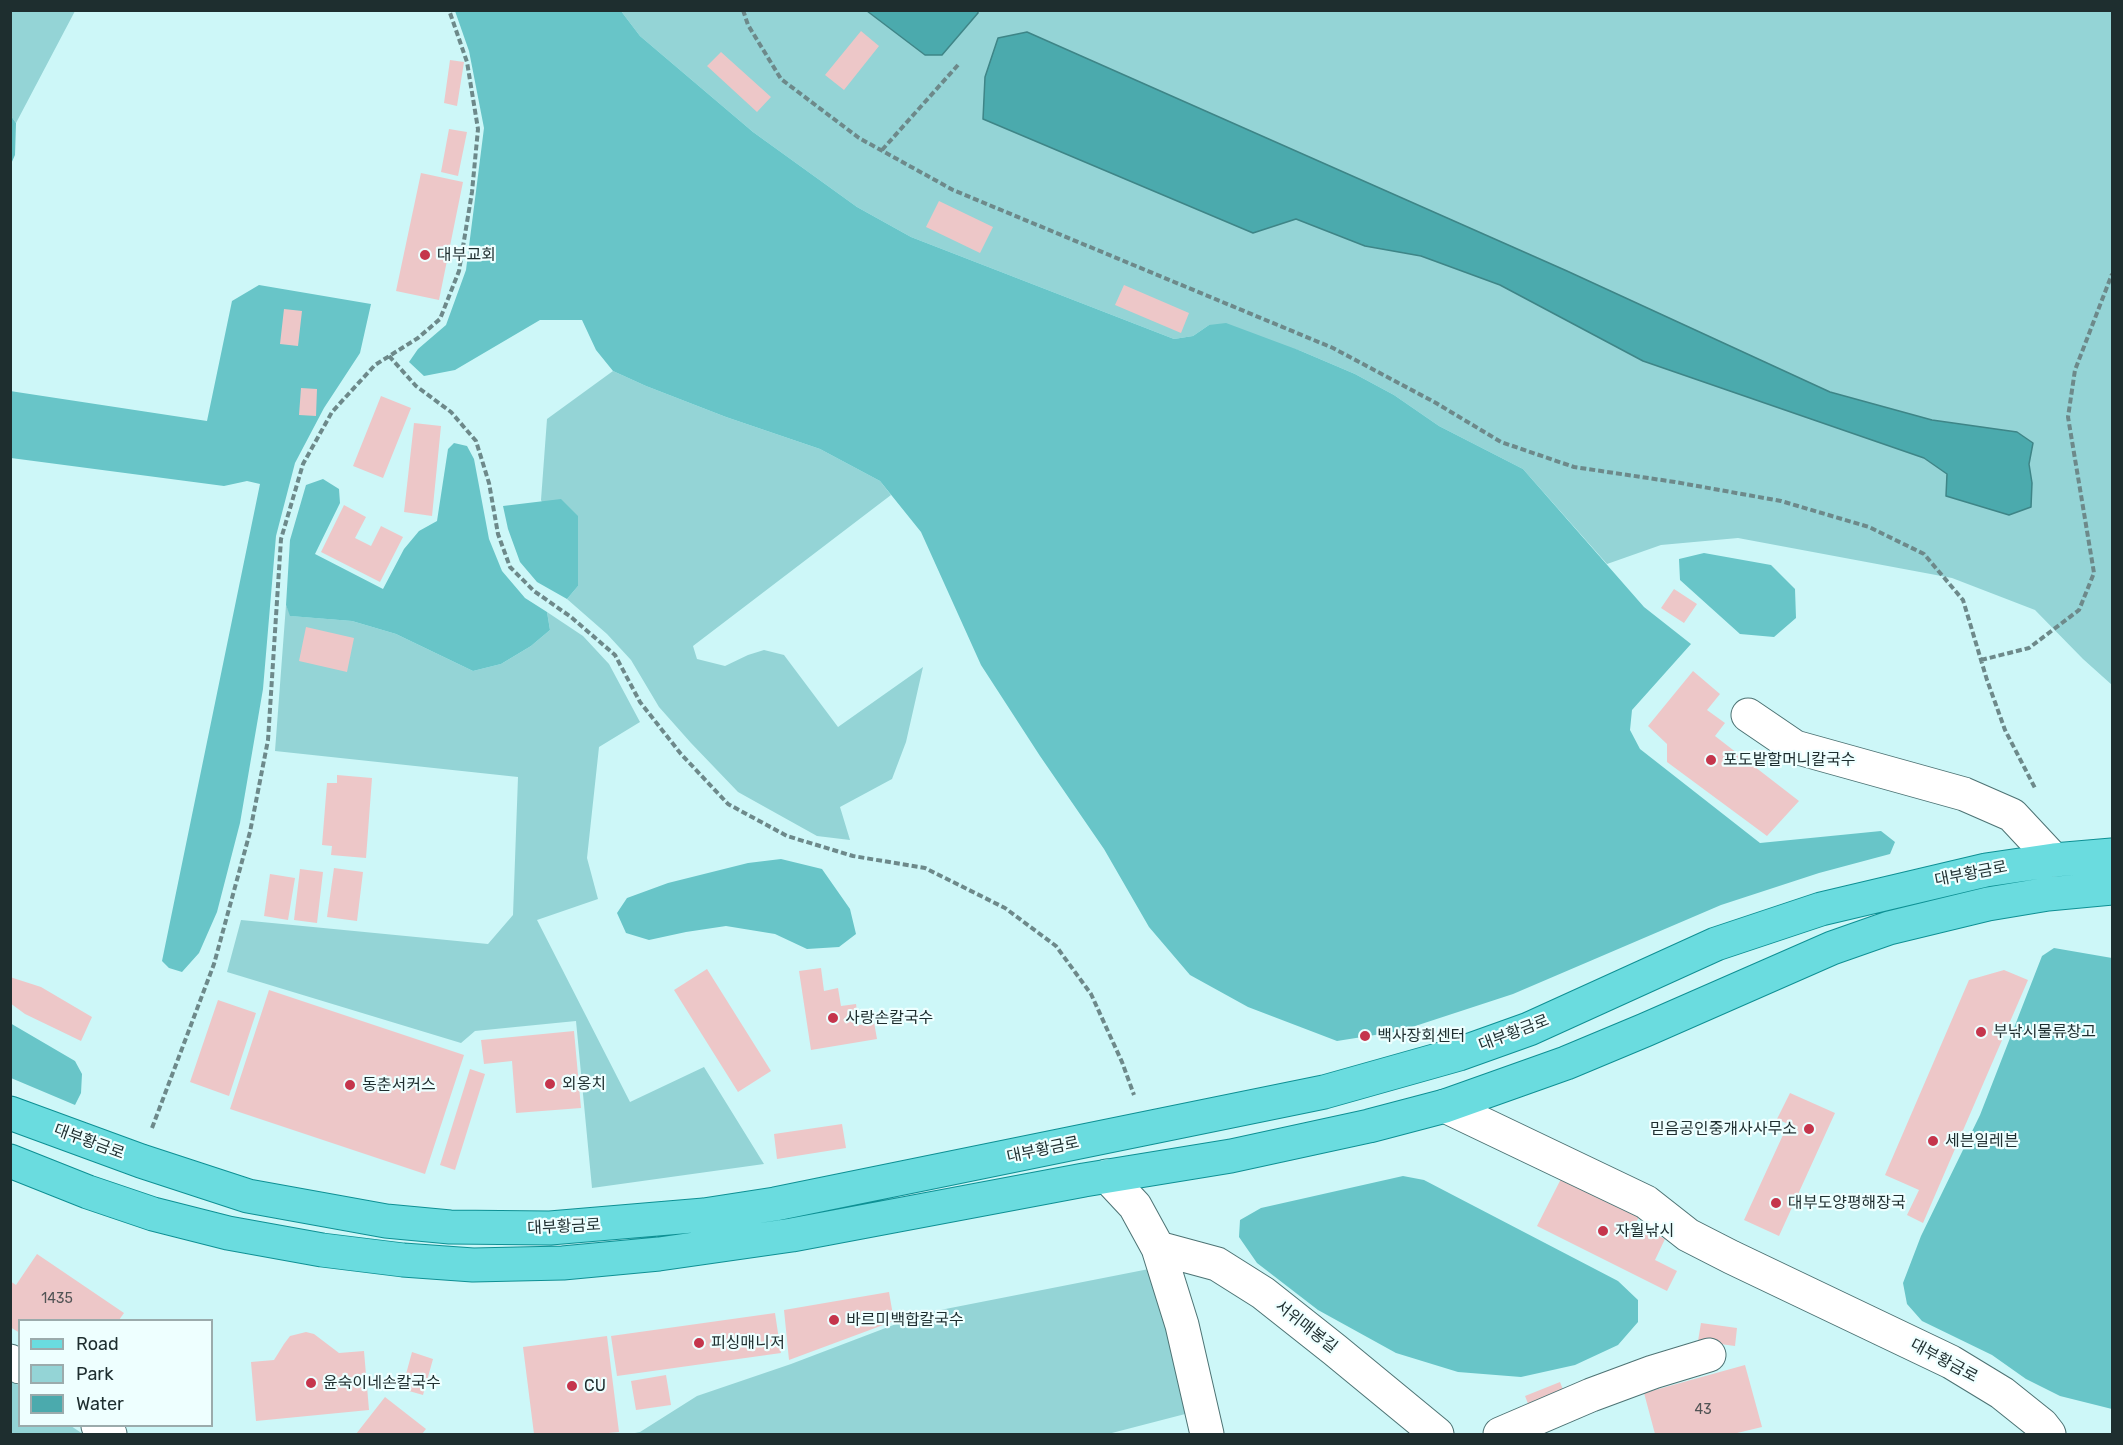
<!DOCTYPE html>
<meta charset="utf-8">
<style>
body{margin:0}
#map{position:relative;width:2123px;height:1445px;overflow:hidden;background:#cdf7f8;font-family:Rubik,sans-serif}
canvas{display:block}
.frame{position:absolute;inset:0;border:12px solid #1e2e2f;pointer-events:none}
.legend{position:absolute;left:18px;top:1319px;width:195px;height:108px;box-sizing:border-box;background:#eff;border:2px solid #9babac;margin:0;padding:8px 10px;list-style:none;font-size:18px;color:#1e2e2f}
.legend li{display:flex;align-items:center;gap:12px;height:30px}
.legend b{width:30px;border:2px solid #9babac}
</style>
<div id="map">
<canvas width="2123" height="1445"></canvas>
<div class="frame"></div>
<ul class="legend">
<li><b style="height:8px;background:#6adcdf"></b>Road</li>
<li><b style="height:16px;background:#94d4d6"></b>Park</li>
<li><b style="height:16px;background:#4baaad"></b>Water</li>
</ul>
</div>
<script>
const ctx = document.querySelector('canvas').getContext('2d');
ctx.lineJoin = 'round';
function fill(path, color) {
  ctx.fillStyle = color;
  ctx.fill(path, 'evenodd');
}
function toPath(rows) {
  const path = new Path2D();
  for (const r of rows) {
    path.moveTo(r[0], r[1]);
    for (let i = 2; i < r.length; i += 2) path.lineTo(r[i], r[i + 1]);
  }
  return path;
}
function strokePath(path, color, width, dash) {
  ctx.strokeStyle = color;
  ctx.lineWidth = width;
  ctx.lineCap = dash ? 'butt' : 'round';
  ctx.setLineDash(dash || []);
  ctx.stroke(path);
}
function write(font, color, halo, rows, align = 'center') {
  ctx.font = font + ' Rubik,"Noto Sans KR",sans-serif';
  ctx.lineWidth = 4.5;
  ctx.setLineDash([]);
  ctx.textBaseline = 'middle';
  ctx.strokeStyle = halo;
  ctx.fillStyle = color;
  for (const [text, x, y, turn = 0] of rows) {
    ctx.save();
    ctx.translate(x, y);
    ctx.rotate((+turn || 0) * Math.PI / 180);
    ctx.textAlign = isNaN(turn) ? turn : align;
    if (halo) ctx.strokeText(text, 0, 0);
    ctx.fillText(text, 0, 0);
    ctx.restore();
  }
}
fill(toPath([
 [978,10,2112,11,2112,685,2083,659,2035,610,1952,578,1738,538,1661,545,1607,564,1523,469,1439,426,1394,395,1355,374,1301,351,1209,325,1193,336,1174,339,911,237,857,207,753,132,640,36,621,11,867,11,925,55,942,55,978,13],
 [1027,32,1567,271,1830,392,1932,420,2017,432,2033,443,2029,464,2032,483,1947,474,1924,458,1643,361,1500,285,1421,256,1365,246,1296,219,998,38],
 [11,11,75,11,16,123,11,116],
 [613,371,646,386,726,417,820,449,880,481,891,495,693,646,697,659,725,666,748,655,764,650,784,655,838,727,923,667,906,742,892,779,840,807,850,840,817,836,738,792,691,743,659,707,631,660,607,634,567,599,578,586,541,500,547,419],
 [286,605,291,616,352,621,396,634,473,671,501,664,531,646,550,630,547,612,583,636,609,664,640,722,599,747,587,858,598,899,537,920,630,1102,704,1067,764,1164,592,1188,576,1021,475,1031,461,1043,227,972,241,920,488,944,513,915,518,777,275,751],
 [1149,1269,1189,1413,1108,1434,630,1434,640,1432,697,1396,791,1364,925,1313],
 [10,1380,19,1386,20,1426,71,1426,83,1434,11,1434]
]), '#94d4d6');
fill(toPath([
 [455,11,621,11,640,36,753,132,857,207,911,237,1174,339,1193,336,1209,325,1226,323,1301,351,1355,374,1394,395,1439,426,1523,469,1644,607,1691,644,1632,710,1630,730,1640,749,1760,843,1881,831,1895,842,1890,854,1819,873,1721,905,1513,994,1400,1031,1337,1041,1248,1007,1190,975,1149,927,1104,849,1040,756,981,665,921,532,880,481,820,449,726,417,646,386,613,371,596,350,582,320,540,320,455,370,424,376,409,362,418,349,446,325,466,270,484,128,469,51],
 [11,116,16,123,15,155,11,164],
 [259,285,371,304,360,353,324,408,295,463,276,536,263,689,240,823,217,912,199,953,182,972,169,968,162,961,260,484,247,481,224,486,11,458,10,391,207,421,232,301],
 [454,443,467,446,474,459,489,539,502,571,525,598,547,612,550,630,531,646,501,664,473,671,396,634,352,621,290,616,286,605,290,540,306,485,323,479,339,489,340,503,315,554,383,589,404,549,419,531,437,521,448,449],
 [561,499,578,516,578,586,567,599,537,582,520,562,508,529,503,506],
 [1704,553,1771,565,1795,589,1796,618,1774,637,1740,634,1680,580,1679,559],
 [781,859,822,869,850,909,856,934,839,947,807,949,775,934,726,926,686,932,649,940,626,933,617,913,627,898,668,883,748,863],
 [2054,948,2112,958,2112,1409,2060,1396,2026,1379,1992,1355,1922,1321,1907,1304,1903,1283,1921,1236,1980,1115,2042,956],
 [10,1023,75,1061,82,1074,81,1093,75,1105,11,1078],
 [1403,1176,1424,1180,1618,1281,1638,1300,1638,1322,1618,1345,1575,1365,1521,1377,1458,1372,1396,1353,1318,1310,1257,1263,1239,1237,1240,1220,1261,1208]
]), '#68c5c8');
const water = toPath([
 [978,11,978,13,942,55,925,55,867,11,978,11],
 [1027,32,1567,271,1830,392,1932,420,2017,432,2033,443,2029,464,2032,483,2031,507,2009,515,1946,496,1947,474,1924,458,1643,361,1500,285,1421,256,1365,246,1296,219,1253,233,983,119,985,77,998,38,1027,32]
]);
fill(water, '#4baaad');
strokePath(water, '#3e8587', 1.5);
fill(toPath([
 [861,31,879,46,844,90,825,75],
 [721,52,771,97,757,112,707,66],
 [450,60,464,62,457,106,444,103],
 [449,129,467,132,458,176,441,172],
 [421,173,463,182,439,300,396,291],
 [939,201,993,227,980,253,926,227],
 [1124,285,1189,313,1181,333,1115,305],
 [284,309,302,311,298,346,280,344],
 [301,388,317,389,316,416,299,415],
 [381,396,411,408,383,478,353,466],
 [414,423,441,426,432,516,404,512],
 [344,505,366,517,355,538,371,546,381,526,403,537,380,582,321,552],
 [1674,589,1697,604,1684,623,1661,608],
 [306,627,354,638,347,672,299,661],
 [1693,671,1720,694,1707,710,1725,723,1715,736,1799,801,1767,836,1667,762,1667,744,1648,726],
 [337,775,372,778,366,858,331,855,332,846,322,845,327,783,337,783],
 [334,868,363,872,357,921,327,917],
 [300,869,323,872,317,923,294,920],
 [270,874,295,878,288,920,264,916],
 [821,968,824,991,838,988,841,1006,856,1004,859,1025,874,1022,877,1039,811,1050,799,971],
 [707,969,771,1071,738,1092,674,990],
 [2004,970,2028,980,1923,1223,1907,1215,1919,1190,1885,1175,1969,980],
 [10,977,41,987,92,1017,81,1041,25,1014,10,1003],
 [269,990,464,1055,425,1174,230,1109],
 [218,1000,256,1013,229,1096,190,1082],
 [574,1031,581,1108,516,1113,512,1061,484,1064,481,1040],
 [470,1069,485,1074,455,1170,440,1165],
 [1790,1093,1835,1113,1779,1236,1744,1220,1788,1124,1777,1119],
 [842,1124,846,1148,777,1159,774,1134],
 [1564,1173,1642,1212,1635,1224,1665,1239,1655,1260,1677,1271,1667,1291,1537,1226],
 [37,1254,124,1313,119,1320,20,1320,20,1333,10,1327,10,1281,16,1285],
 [889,1292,894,1321,789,1360,784,1310],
 [775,1313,781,1353,617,1376,611,1336],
 [1701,1323,1737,1328,1735,1346,1698,1341],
 [306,1332,314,1334,339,1353,364,1351,369,1410,256,1421,251,1362,274,1360,284,1344,290,1336],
 [607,1336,619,1432,598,1434,534,1434,523,1347],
 [412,1352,433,1359,423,1395,402,1389],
 [1745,1365,1762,1427,1733,1434,1655,1434,1644,1393],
 [666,1375,671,1405,636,1410,631,1381],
 [1560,1382,1566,1397,1531,1411,1525,1396],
 [385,1397,426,1429,422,1434,356,1434]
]), '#edc7c8');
const minor = toPath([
 [1748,715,1795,747,1964,794,2012,815,2054,860],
 [1445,1106,1646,1202,1688,1235,1731,1257,1951,1362,2002,1393,2042,1425,2049,1434],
 [1107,1176,1135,1206,1158,1248,1182,1325,1207,1434],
 [1158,1248,1217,1264,1263,1293,1335,1350,1437,1434],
 [10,1361,20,1367],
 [98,1426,110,1434],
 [1500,1434,1591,1395,1653,1372,1709,1355]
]);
const major = toPath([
 [10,1113,141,1161,248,1196,386,1221,450,1227,550,1228,704,1215,775,1204,1324,1092,1459,1054,1529,1029,1716,944,1821,909,1986,870,2054,860,2112,855],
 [10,1161,88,1192,153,1214,228,1233,322,1250,403,1260,473,1265,563,1263,659,1254,792,1235,1084,1180,1231,1156,1369,1126,1445,1106,1566,1063,1645,1030,1832,948,1889,928,1988,904,2048,894,2112,888]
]);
strokePath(minor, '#4d7374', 35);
strokePath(major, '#0e9094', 35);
strokePath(toPath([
 [743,10,748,25,781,79,859,138,953,190,1333,348,1436,403,1501,442,1574,467,1675,482,1781,501,1869,527,1924,554,1963,600,1987,680,2005,730,2036,790],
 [882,150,958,65],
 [389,356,416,386,451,412,476,441,489,483,498,534,510,567,534,591,571,617,615,655,640,702,681,754,728,804,787,836,853,856,925,868,1005,908,1056,946,1091,994,1122,1062,1134,1095],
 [1981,660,2029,648,2079,610,2094,573,2068,417,2075,370,2112,274],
 [152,1128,214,964,250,832,268,740,281,539,303,464,332,412,375,365,418,338,440,319,459,271,472,192,478,129,467,62,449,10]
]), '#6d898a', 4, [6, 3]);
strokePath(minor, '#fff', 33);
strokePath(major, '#6adcdf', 33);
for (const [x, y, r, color] of [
 [425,255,6,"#c5354c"],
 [1711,760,6,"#c5354c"],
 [833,1018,6,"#c5354c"],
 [1981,1032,6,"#c5354c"],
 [1365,1036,6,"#c5354c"],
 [550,1084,6,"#c5354c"],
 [350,1085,6,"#c5354c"],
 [1809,1129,6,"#c5354c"],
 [1933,1141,6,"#c5354c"],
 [1776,1203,6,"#c5354c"],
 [1603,1231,6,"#c5354c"],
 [834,1320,6,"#c5354c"],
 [699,1343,6,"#c5354c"],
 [311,1383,6,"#c5354c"],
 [572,1386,6,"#c5354c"]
]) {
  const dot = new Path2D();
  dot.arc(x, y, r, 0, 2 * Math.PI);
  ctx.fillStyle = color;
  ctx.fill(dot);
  strokePath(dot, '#eff', 2);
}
write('14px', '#525455', null, [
 ["1435",57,1299],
 ["43",1703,1410]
]);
write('16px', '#1e2e2f', '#eff', [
 ["대부교회",437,255],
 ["포도밭할머니칼국수",1723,760],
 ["사랑손칼국수",845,1018],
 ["부낚시물류창고",1993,1032],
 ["백사장회센터",1377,1036],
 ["외옹치",562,1084],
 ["동춘서커스",362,1085],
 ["믿음공인중개사사무소",1797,1129,"right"],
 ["세븐일레븐",1945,1141],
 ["대부도양평해장국",1788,1203],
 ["자월낚시",1615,1231],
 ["바르미백합칼국수",846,1320],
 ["피싱매니저",711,1343],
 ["윤숙이네손칼국수",323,1383],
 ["CU",584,1386]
], 'left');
write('16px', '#1e2e2f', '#eff', [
 ["대부황금로",1971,874,-11],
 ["대부황금로",1514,1033,-21],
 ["대부황금로",89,1142,20],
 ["대부황금로",1043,1150,-12],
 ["대부황금로",564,1227,-3],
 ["서위매봉길",1306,1327,38],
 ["대부황금로",1944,1361,28]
]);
</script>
